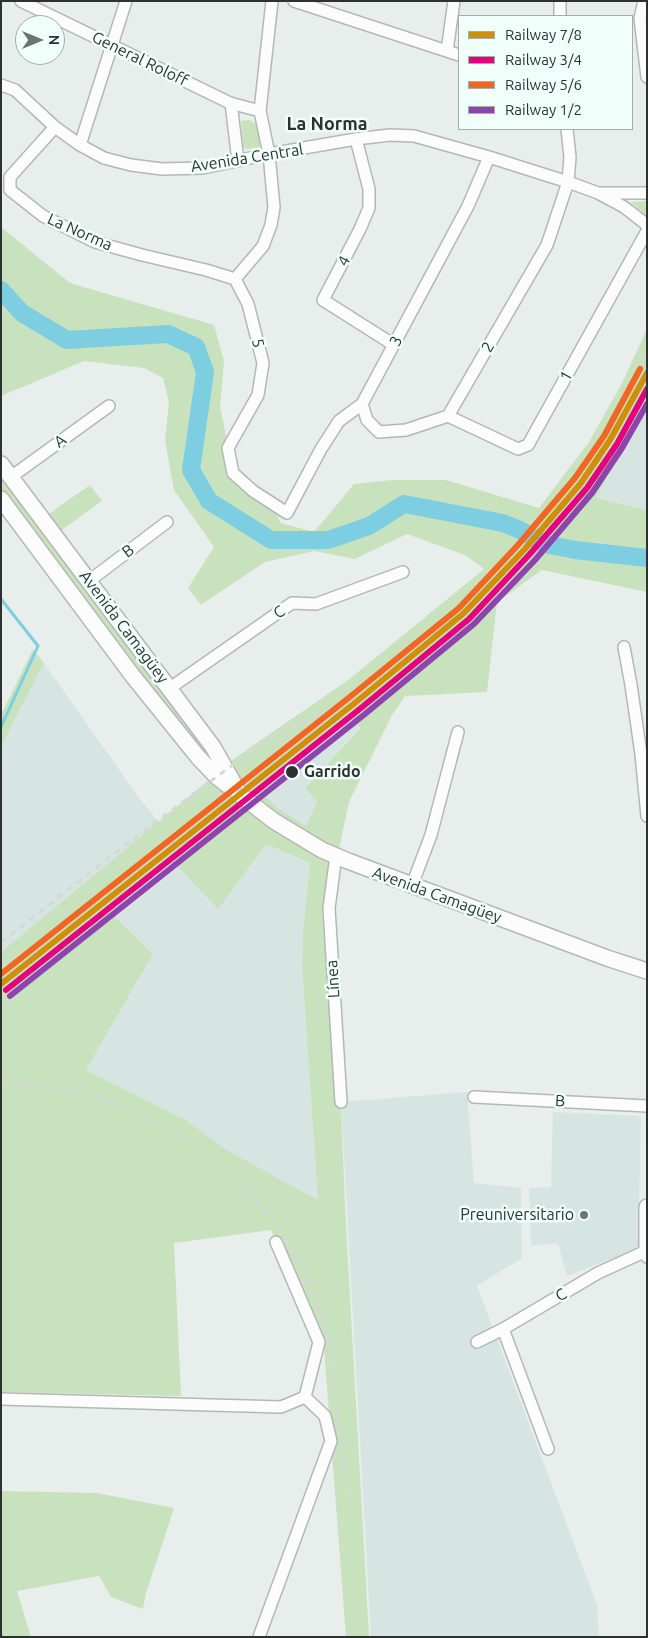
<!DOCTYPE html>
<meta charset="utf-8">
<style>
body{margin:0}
#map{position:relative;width:648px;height:1638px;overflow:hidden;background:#e8eeec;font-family:Ubuntu,sans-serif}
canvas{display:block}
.frame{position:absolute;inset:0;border:2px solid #2d3231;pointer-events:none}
.legend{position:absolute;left:458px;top:15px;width:175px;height:115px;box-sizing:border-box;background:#f1fffb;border:1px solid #a3adaa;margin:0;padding:6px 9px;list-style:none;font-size:15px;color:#2d3231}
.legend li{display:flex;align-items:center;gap:10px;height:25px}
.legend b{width:25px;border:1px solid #a3adaa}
.north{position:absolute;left:15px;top:15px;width:50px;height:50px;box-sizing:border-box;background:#f1fffb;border:1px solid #a3adaa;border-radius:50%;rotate:90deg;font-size:14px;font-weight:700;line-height:20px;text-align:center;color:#2d3231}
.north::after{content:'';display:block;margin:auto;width:18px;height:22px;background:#6e7472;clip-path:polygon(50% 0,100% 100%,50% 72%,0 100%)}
</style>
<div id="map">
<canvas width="648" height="1638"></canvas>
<div class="frame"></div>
<ul class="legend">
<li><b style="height:6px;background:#cf8f0a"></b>Railway 7/8</li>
<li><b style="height:6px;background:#e5007d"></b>Railway 3/4</li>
<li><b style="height:6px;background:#f26522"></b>Railway 5/6</li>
<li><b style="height:6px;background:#8e44ad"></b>Railway 1/2</li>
</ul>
<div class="north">N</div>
</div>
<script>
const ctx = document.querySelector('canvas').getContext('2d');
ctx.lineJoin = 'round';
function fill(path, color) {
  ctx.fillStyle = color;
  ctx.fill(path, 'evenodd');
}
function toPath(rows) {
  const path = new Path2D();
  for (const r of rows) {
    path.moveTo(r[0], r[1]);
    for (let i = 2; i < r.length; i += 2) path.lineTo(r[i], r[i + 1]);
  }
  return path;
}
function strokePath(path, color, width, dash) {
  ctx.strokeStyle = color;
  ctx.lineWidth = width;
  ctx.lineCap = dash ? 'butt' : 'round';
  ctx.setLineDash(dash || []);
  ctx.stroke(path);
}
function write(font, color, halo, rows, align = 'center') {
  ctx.font = font + ' Ubuntu,sans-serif';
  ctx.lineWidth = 5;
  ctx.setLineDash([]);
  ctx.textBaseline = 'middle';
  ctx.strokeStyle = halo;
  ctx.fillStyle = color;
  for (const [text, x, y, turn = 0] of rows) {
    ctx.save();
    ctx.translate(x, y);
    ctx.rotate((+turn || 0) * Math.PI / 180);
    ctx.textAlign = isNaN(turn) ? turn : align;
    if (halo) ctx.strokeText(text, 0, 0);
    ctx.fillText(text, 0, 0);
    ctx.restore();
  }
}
fill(toPath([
 [647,403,647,510,595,498],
 [44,663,139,798,159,822,1,952,1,747],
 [350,715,360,727,305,787,317,802,306,827,279,809,259,790],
 [266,844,310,863,303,931,302,967,318,1200,227,1150,186,1120,86,1070,153,954,109,911,171,859],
 [467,1092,474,1183,521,1188,522,1258,477,1286,597,1605,599,1637,371,1637,341,1102],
 [553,1112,641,1116,638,1249,567,1276,558,1243,531,1246,529,1188,551,1187]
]), '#d6e5e1');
fill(toPath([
 [249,120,258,125,261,145,260,147,246,149,243,146,241,121],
 [647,201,647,218,631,202],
 [1,227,70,283,214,325,224,361,220,407,226,435,226,475,275,512,281,523,314,532,354,484,392,480,446,480,539,508,589,442,621,385,647,329,647,403,596,498,647,510,647,592,542,570,497,602,487,692,405,696,392,715,349,802,327,906,341,1102,345,1207,369,1637,346,1637,324,1348,271,1230,174,1243,181,1396,1,1392,1,952,239,755,347,681,484,569,465,555,407,534,355,559,314,551,265,562,201,605,188,588,214,547,174,490,165,440,169,402,163,378,144,368,84,361,1,396],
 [350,716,360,728,305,788,317,802,306,826,279,809,259,790],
 [266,844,310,863,303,931,302,967,318,1200,227,1150,186,1120,86,1070,153,954,109,911,171,859,218,909],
 [1,474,200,739,199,741,192,743,72,586,1,491],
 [90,485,102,501,59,532,47,515],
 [33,649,44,663,1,747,1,715],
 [1,1491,97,1493,174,1508,146,1593,143,1609,111,1597,99,1576,17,1591,31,1637,1,1637]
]), '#c8e2be');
strokePath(toPath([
 [646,558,647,558],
 [1,599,38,646,1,727],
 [1,1635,2,1637]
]), '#7ecee2', 3);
strokePath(toPath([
 [1,290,22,313,67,340,168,334,196,347,205,372,191,470,209,501,271,540,328,540,369,526,404,504,503,523,520,530,545,544,575,550,647,558]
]), '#7ecee2', 18);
const minor = toPath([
 [21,1,230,103,260,111],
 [294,1,459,55],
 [560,1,560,16],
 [644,1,640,18,647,77],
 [447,51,454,1],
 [1,85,15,90,55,127,80,145,104,158,131,165,162,169,203,168,269,154,356,139,390,135,414,136,489,157,568,182,598,193,624,207,647,225],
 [231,103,238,161],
 [55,127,10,177,10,190,43,216,95,242,142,255,206,270,235,279],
 [356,139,369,189,369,208,360,229,323,300,394,345],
 [80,145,126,1],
 [599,193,647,193],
 [235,279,248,304,263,363,258,395,228,448,233,473,253,491,287,513,321,449,339,421,362,404,468,206,489,157],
 [235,279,263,246,271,225,274,207,269,154,260,111,272,1],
 [362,404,367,420,379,432,406,430,448,416,547,245,568,182,570,157,567,129],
 [448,416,518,449,528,445,647,231],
 [11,477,109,406],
 [89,581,167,522],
 [624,647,631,685,641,754,647,816],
 [170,688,292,603,316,604,403,572],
 [336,856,329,908,341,1102],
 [412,885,431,835,458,732],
 [474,1097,647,1106],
 [276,1242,319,1342,305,1397],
 [503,1329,548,1449],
 [477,1342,503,1329,598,1273,646,1251,647,1257],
 [1,1399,281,1407,305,1397,325,1416,331,1441,259,1637]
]);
const major = toPath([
 [1,464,213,747,237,789],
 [1,499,132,675,198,757,217,777,274,821,322,850,348,861,607,958,647,971],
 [647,1207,647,1251]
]);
strokePath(minor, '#b3b8b6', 14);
strokePath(major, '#b3b8b6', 18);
strokePath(minor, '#fcfcfc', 11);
strokePath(major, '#fcfcfc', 15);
strokePath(toPath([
 [1,942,157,821,265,741,335,707],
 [1,977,238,790,392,667,460,610,500,568,575,479,604,436,647,355],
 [1,1083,59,1088,97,1097,114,1102,156,1122,186,1139,213,1159,247,1190,269,1215,287,1241,310,1281,330,1343,338,1431,350,1500]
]), '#d5d8d7', 3, [6, 6]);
strokePath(toPath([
 [1,984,356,702,464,613,524,550,581,483,610,440,647,373]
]), '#cf8f0a', 6);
strokePath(toPath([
 [6,990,361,708,469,619,529,555,587,488,617,444,647,389]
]), '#e5007d', 6);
strokePath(toPath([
 [1,974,351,696,459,608,518,545,575,478,604,436,640,369]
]), '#f26522', 6);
strokePath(toPath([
 [10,996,365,714,474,624,535,560,592,493,622,448,647,404]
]), '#8e44ad', 6);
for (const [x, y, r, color] of [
 [292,772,7,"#2d3231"],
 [584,1215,5,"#6e7472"]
]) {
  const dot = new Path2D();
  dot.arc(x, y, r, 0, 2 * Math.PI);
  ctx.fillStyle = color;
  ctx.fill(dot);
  strokePath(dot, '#f1fffb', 2);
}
write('16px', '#2d3231', '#f1fffb', [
 ["General Roloff",140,59,26],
 ["Avenida Central",247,158,-9],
 ["La Norma",80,232,24],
 ["4",344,261,-62],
 ["3",396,341,-62],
 ["5",258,343,76],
 ["2",488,347,-60],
 ["1",566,376,-61],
 ["A",60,441,-36],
 ["B",128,551,-37],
 ["C",279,612,-34],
 ["Avenida Camagüey",124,627,53],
 ["Avenida Camagüey",437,895,20],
 ["Línea",333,979,-94],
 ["B",560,1101,3],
 ["C",561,1295,-31]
]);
write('bold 16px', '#2d3231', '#f1fffb', [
 ["Garrido",304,772]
], 'left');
write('16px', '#2d3231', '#f1fffb', [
 ["Preuniversitario",574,1215]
], 'right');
write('bold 18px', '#2d3231', '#f1fffb', [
 ["La Norma",327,124]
]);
</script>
